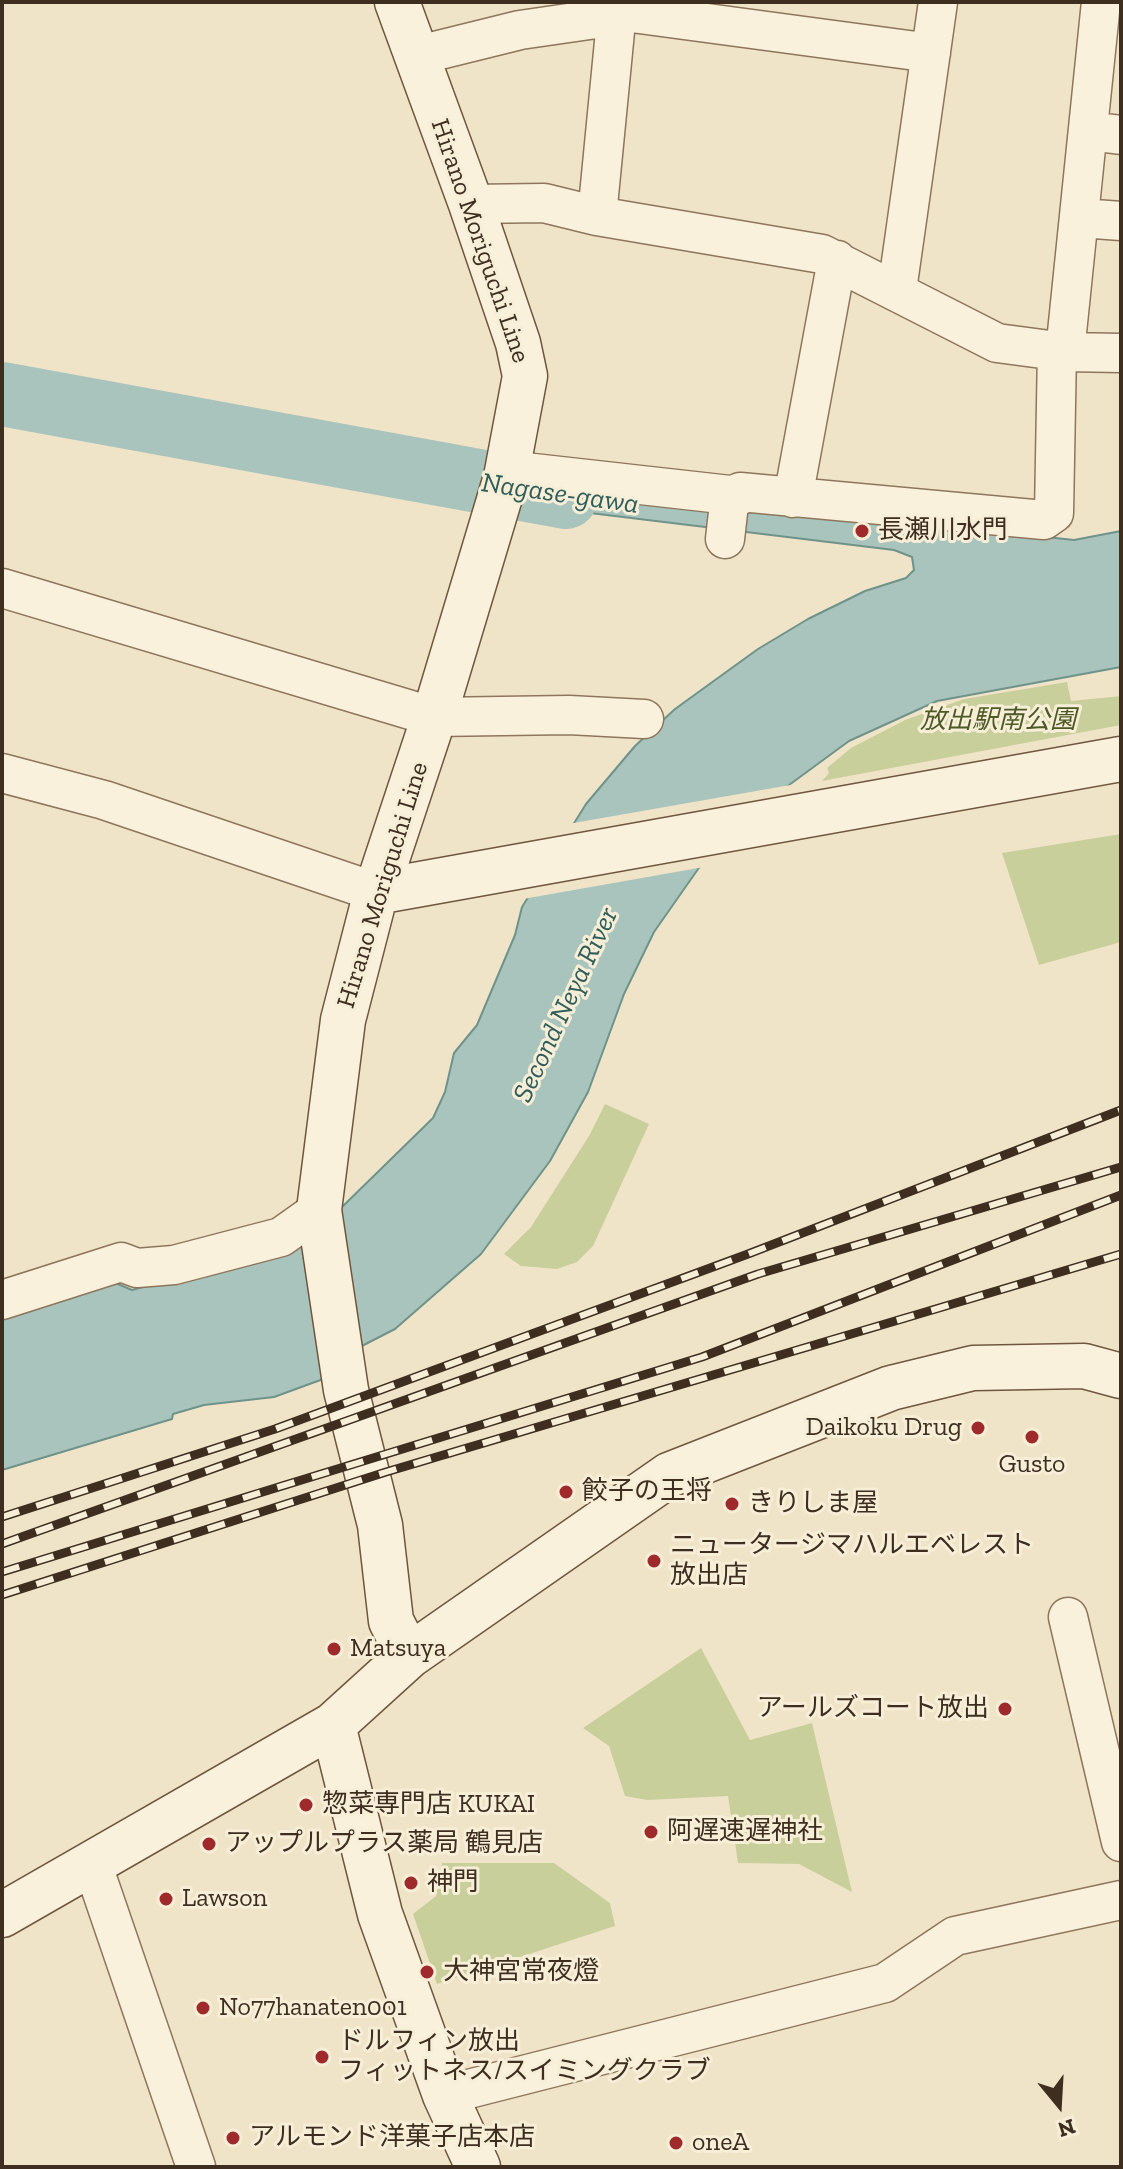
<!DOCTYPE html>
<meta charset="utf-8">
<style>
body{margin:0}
#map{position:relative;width:1123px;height:2169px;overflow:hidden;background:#f0e4c8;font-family:"Zilla Slab",serif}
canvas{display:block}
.frame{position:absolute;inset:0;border:4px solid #3d2e20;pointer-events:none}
.north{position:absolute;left:1019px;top:2065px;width:80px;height:80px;-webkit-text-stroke:6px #f7eed8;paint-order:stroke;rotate:162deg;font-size:22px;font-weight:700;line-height:32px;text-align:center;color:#3d2e20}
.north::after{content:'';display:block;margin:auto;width:28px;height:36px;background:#3d2e20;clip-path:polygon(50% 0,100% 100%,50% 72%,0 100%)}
</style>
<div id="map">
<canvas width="1123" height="2169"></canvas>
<div class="frame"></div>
<div class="north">N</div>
</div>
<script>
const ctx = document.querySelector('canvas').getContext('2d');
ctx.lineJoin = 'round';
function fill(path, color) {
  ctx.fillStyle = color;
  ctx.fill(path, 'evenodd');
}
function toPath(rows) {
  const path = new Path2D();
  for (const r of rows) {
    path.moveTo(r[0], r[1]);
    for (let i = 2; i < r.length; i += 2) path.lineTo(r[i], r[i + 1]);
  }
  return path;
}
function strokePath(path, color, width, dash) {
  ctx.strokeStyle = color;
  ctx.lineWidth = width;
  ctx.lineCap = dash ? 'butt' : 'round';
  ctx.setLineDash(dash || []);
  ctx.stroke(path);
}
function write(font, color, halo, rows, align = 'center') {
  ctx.font = font + ' "Zilla Slab","Noto Sans JP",serif';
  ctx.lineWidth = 6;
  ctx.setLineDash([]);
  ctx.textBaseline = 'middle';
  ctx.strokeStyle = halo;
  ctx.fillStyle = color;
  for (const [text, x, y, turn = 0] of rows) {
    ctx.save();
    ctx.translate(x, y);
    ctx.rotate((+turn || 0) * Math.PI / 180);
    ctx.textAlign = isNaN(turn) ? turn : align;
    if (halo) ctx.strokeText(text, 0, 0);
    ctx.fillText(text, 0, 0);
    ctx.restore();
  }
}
fill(toPath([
 [1067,682,1071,701,1121,696,1121,725,822,781,829,773,827,768,851,748,905,720,964,699],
 [1121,834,1121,942,1039,965,1002,853],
 [605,1104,649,1124,593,1246,577,1262,557,1269,521,1266,504,1254,531,1227,589,1136],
 [701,1648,750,1740,812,1723,852,1892,799,1864,738,1863,728,1796,647,1800,625,1796,609,1746,583,1728],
 [442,1863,554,1863,610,1903,615,1926,437,1984,413,1914,436,1896]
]), '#c9cf9b');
const water = toPath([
 [490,477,1074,540,1121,531,1121,667,937,701,849,741,740,821,703,862,654,932,624,994,588,1092,550,1161,481,1254,395,1329,354,1350,326,1378,274,1397,204,1405,173,1414,172,1419,2,1470,2,1316,113,1282,132,1290,265,1253,343,1206,433,1118,445,1092,454,1053,477,1025,515,935,522,907,586,804,635,746,675,709,758,649,808,619,865,591,906,578,914,570,912,557,894,550,508,503,490,477]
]);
fill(water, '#a9c4bc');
strokePath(water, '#6f938a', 2);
fill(toPath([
 [796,784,742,824,704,867,523,899,568,824]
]), '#f0e4c8');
strokePath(toPath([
 [2,394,566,497]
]), '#a9c4bc', 64);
const street = toPath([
 [415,56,520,30,603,18,617,11,931,53],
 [1088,131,1121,135],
 [471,204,544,203,597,216,822,254,997,343,1065,352,1121,353],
 [597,216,617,11],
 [1081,218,1121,221],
 [897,290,938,2],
 [1065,352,1101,2],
 [507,470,739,496,740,492,1044,520,1054,513,1057,350],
 [793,498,837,260],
 [725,539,730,495],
 [2,588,434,717,569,715,644,719],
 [2,773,104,800,376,892],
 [2,1300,121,1262,137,1268,174,1265,281,1237,319,1210],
 [1068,1617,1121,1842],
 [93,1866,196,2167],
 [445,2095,885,1983,955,1936,1121,1900]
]);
const secondary = toPath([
 [397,2,471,204,518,343,525,376,506,477,434,717,376,892,343,1020,319,1210,346,1390,380,1525,391,1621,409,1656],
 [376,892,1121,759],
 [333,1725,380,1914,445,2095,478,2167],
 [2,1915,333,1725,409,1656,669,1475,891,1388,973,1368,1084,1366,1121,1376]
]);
strokePath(street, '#8d765c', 41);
strokePath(secondary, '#6f573f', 47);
strokePath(street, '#faf1dc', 38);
strokePath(secondary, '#faf1dc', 44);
const rail = toPath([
 [2,1517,275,1429,748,1254,1121,1110],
 [2,1544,758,1274,1121,1167],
 [2,1572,702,1357,1121,1195],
 [2,1595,386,1472,1121,1254]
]);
strokePath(rail, '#3d2e20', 9);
strokePath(rail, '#f7eed8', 6, [18]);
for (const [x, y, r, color] of [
 [862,531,8,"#9e2a2b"],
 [978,1428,8,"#9e2a2b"],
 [1032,1437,8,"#9e2a2b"],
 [566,1492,8,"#9e2a2b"],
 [732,1504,8,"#9e2a2b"],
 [654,1561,8,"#9e2a2b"],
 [334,1649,8,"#9e2a2b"],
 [1005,1709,8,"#9e2a2b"],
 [306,1805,8,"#9e2a2b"],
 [651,1832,8,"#9e2a2b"],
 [209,1844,8,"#9e2a2b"],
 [411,1883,8,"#9e2a2b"],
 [166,1899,8,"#9e2a2b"],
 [427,1972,8,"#9e2a2b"],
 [203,2008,8,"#9e2a2b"],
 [322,2057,8,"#9e2a2b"],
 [233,2138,8,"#9e2a2b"],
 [676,2143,8,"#9e2a2b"]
]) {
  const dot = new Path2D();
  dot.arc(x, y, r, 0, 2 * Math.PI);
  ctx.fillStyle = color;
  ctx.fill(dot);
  strokePath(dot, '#f7eed8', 3);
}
write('26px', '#3d2e20', '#f7eed8', [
 ["Hirano Moriguchi Line",480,241,71],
 ["Hirano Moriguchi Line",383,885,-73]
]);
write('26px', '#3d2e20', '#f7eed8', [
 ["長瀬川水門",878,531],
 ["Daikoku Drug",962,1428,"right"],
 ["Gusto",1032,1465,"center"],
 ["餃子の王将",582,1492],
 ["きりしま屋",748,1504],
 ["ニュータージマハルエベレスト",670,1546],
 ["放出店",670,1576],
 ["Matsuya",350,1649],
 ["アールズコート放出",989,1709,"right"],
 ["惣菜専門店 KUKAI",322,1805],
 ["阿遅速遅神社",667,1832],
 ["アップルプラス薬局 鶴見店",225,1844],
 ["神門",427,1883],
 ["Lawson",182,1899],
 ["大神宮常夜燈",443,1972],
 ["No77hanaten001",219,2008],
 ["ドルフィン放出",338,2042],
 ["フィットネス/スイミングクラブ",338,2072],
 ["アルモンド洋菓子店本店",249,2138],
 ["oneA",692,2143]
], 'left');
write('italic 26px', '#4d5a26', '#f7eed8', [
 ["放出駅南公園",998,721]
]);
write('italic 28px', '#2f5d5a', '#f7eed8', [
 ["Nagase-gawa",560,494,8],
 ["Second Neya River",566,1005,-65]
]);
</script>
